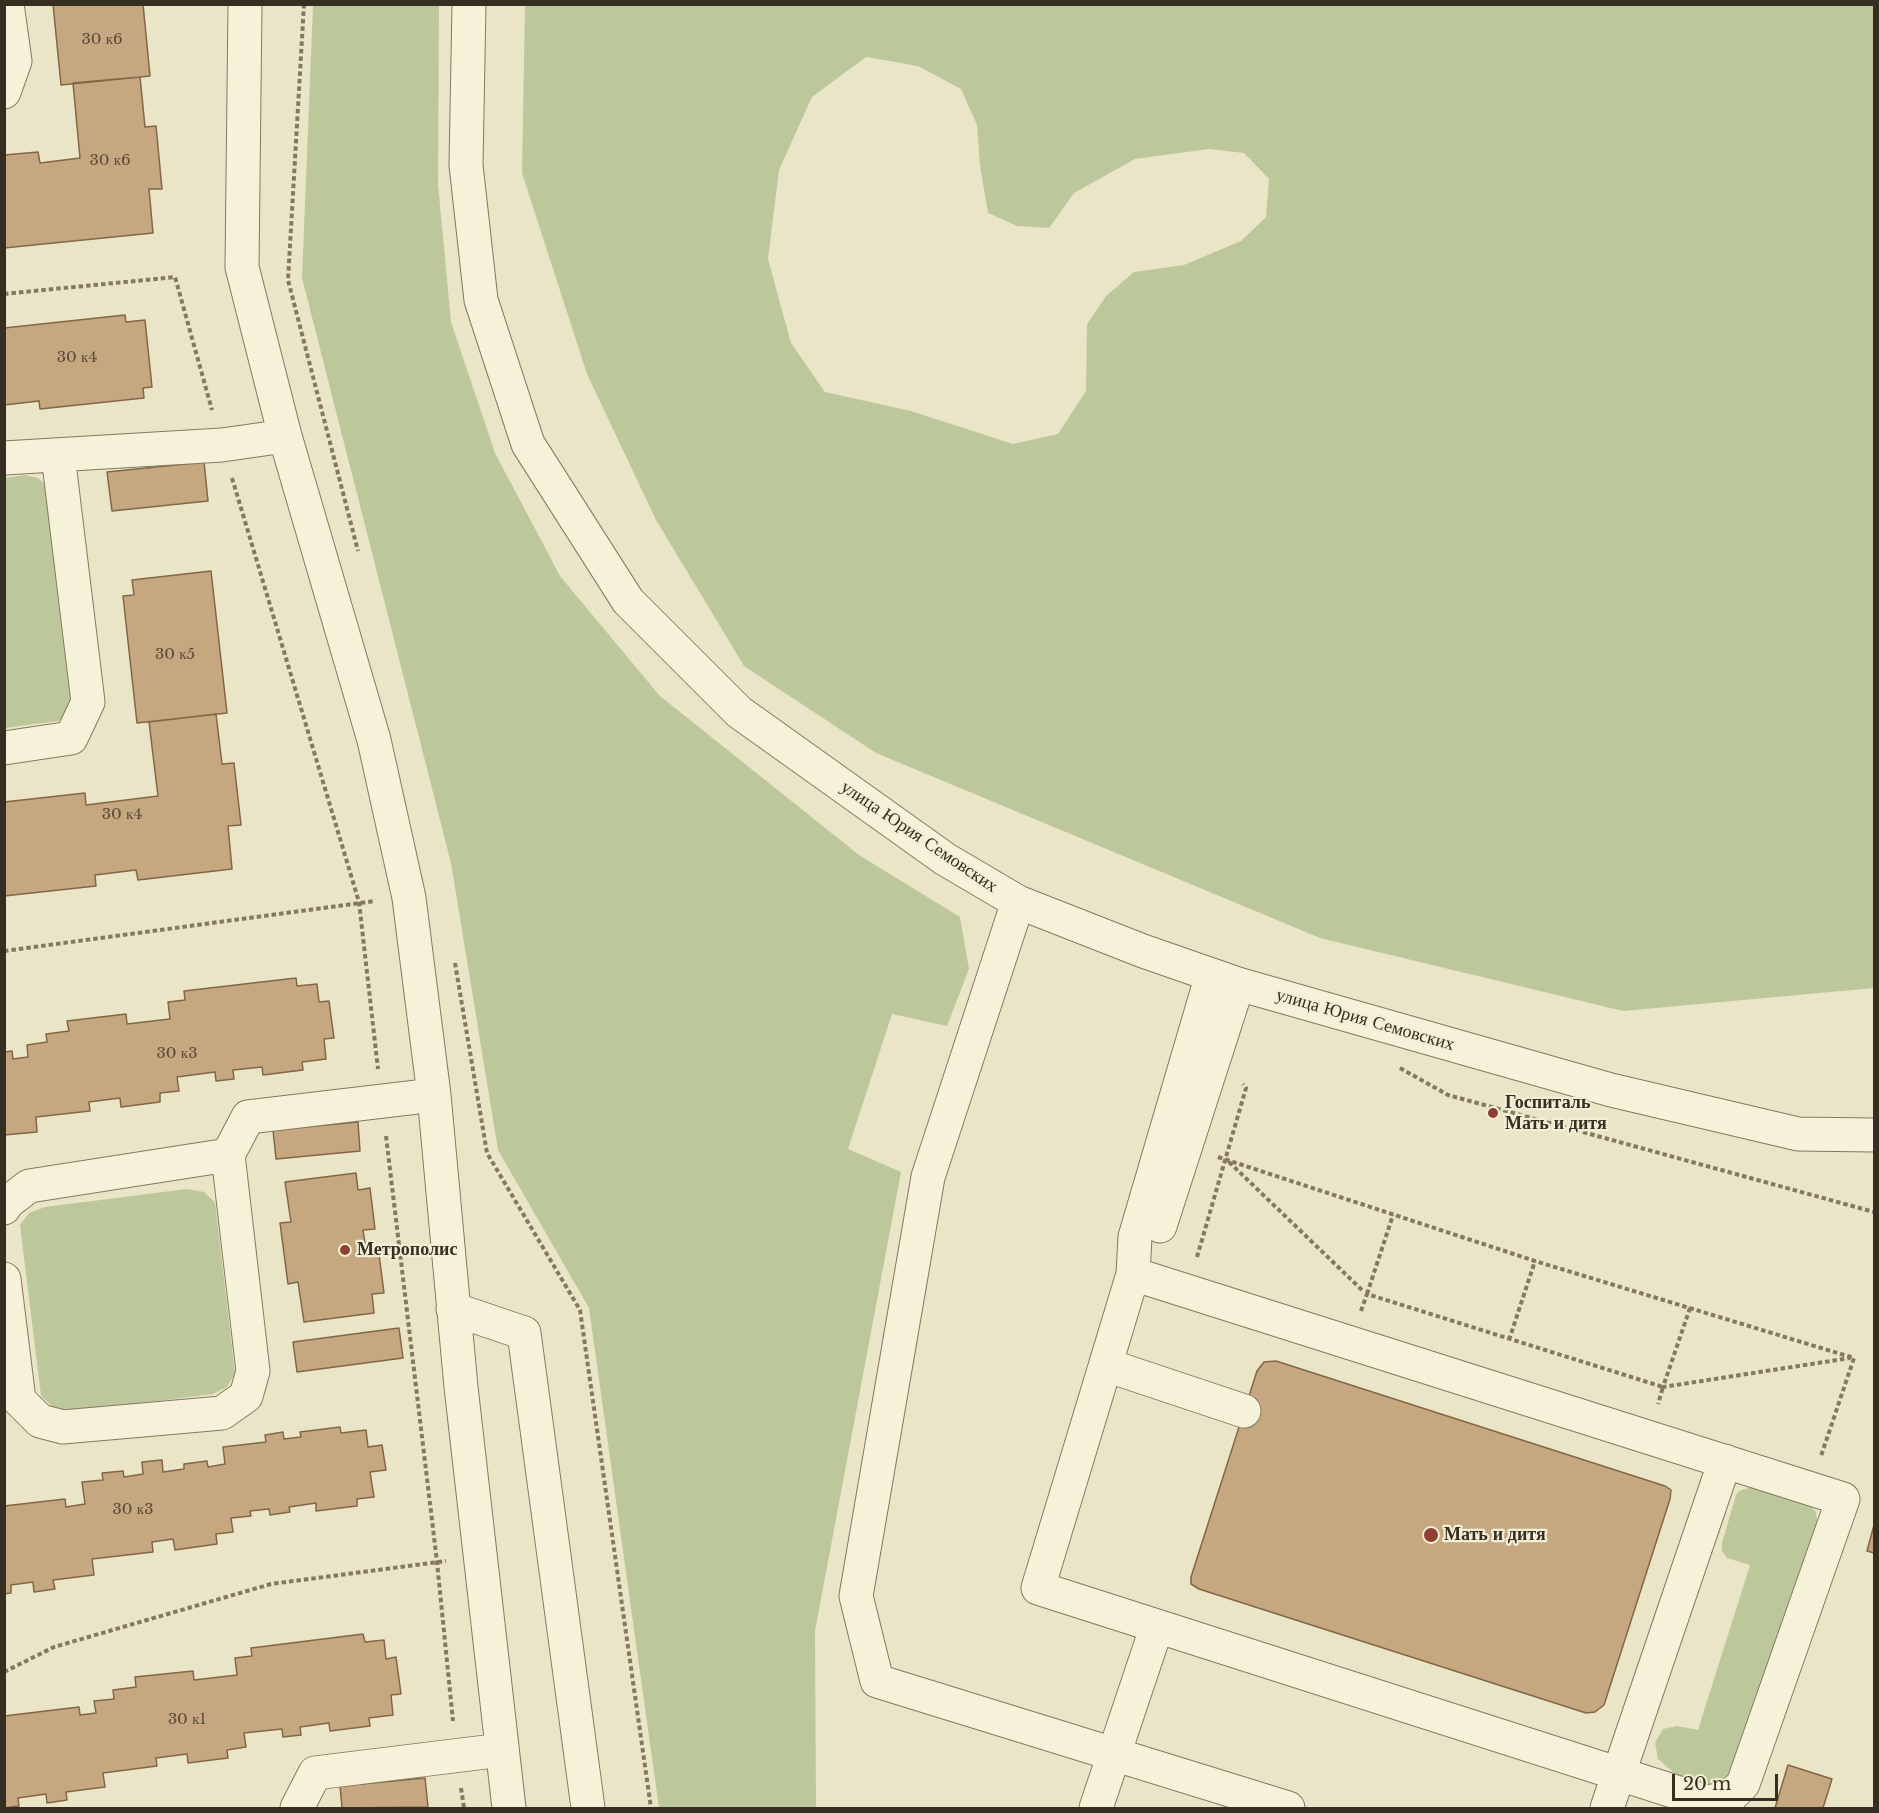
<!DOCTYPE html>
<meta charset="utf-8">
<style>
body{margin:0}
#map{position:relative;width:1879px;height:1813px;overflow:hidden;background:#ebe5c7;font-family:"Libre Baskerville",serif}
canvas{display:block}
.frame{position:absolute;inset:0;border:6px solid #362e20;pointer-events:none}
.scale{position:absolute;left:1672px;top:1774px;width:106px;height:27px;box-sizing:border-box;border:3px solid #362e20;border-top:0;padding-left:8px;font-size:18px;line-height:21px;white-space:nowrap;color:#362e20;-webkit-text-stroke:4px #f3efd6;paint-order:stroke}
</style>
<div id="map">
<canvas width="1879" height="1813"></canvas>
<div class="frame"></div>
<div class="scale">20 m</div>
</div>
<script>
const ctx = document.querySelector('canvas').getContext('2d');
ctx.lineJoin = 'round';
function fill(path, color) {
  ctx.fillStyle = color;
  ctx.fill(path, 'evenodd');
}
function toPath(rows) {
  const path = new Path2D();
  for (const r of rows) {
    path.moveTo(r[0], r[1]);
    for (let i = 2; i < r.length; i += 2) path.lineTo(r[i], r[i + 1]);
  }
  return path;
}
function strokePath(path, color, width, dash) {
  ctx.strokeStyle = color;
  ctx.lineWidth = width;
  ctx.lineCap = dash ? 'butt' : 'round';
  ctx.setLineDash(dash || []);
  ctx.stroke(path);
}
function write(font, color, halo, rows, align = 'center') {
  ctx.font = font + ' "Libre Baskerville",serif';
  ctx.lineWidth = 4.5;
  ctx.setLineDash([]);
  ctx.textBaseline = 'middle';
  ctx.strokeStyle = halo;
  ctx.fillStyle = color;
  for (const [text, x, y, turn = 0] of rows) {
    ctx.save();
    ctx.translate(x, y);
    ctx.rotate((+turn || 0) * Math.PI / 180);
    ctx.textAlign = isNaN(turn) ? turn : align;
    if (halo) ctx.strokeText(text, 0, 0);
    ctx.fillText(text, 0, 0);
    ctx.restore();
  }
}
fill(toPath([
 [313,5,439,5,438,184,451,322,495,453,560,576,660,696,859,855,960,917,969,969,947,1026,892,1014,848,1149,901,1172,815,1631,816,1808,659,1808,589,1308,498,1150,451,863,302,278],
 [525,5,1874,5,1874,988,1623,1011,1320,938,876,753,744,666,656,520,587,374,522,173],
 [866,57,918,66,961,89,977,125,980,166,988,213,1017,226,1049,228,1074,193,1135,159,1209,149,1244,153,1269,179,1266,217,1241,241,1184,265,1134,272,1106,296,1087,324,1086,391,1058,434,1013,444,911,411,825,392,791,343,768,259,779,170,812,97],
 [25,475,38,478,47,486,75,705,69,716,58,721,5,728,4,478],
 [187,1189,204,1192,215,1202,235,1373,227,1387,213,1394,71,1412,53,1407,41,1396,20,1225,29,1213,45,1207],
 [1751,1487,1802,1497,1816,1512,1818,1530,1730,1782,1712,1785,1674,1773,1658,1759,1655,1743,1663,1729,1677,1726,1698,1730,1750,1565,1727,1558,1722,1551,1722,1543,1736,1495,1739,1491]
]), '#bcc89b');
const building = toPath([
 [53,4,143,4,150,76,61,85,53,4],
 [140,77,145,127,156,126,162,189,149,189,153,233,4,248,4,155,38,152,40,163,80,158,73,83,140,77],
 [125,315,126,322,145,320,152,387,143,388,144,398,40,409,39,401,4,405,4,328,125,315],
 [204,462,208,501,112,511,107,472,204,462],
 [211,571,227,713,137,723,123,596,134,595,132,580,211,571],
 [216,714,222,764,234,763,241,825,228,826,232,869,138,880,136,870,95,875,96,886,4,896,4,802,85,793,86,805,158,796,149,722,216,714],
 [296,978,297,986,317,984,319,1002,329,1001,334,1038,324,1039,326,1059,302,1062,303,1070,263,1075,262,1067,233,1070,234,1079,216,1081,215,1072,177,1077,179,1091,160,1093,160,1102,121,1107,120,1098,89,1102,90,1111,36,1117,37,1132,4,1135,4,1052,12,1051,13,1059,28,1057,27,1045,47,1042,46,1034,69,1031,67,1021,126,1014,127,1024,170,1019,168,1002,185,1000,184,991,296,978],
 [358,1122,360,1151,276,1159,273,1130,358,1122],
 [356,1173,358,1190,370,1188,375,1229,363,1230,367,1256,379,1254,384,1293,372,1294,374,1313,304,1322,298,1282,288,1284,280,1223,291,1222,285,1182,356,1173],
 [399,1328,403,1358,297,1372,293,1342,399,1328],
 [1276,1361,1665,1486,1671,1490,1670,1499,1604,1705,1595,1712,1586,1713,1199,1589,1191,1584,1191,1577,1257,1371,1264,1362,1276,1361],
 [340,1427,341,1433,366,1430,368,1447,382,1445,386,1470,370,1472,374,1497,357,1499,357,1506,316,1511,316,1503,289,1507,290,1512,270,1515,269,1509,250,1511,251,1516,231,1518,233,1532,216,1534,217,1544,175,1550,173,1539,152,1542,153,1552,92,1559,94,1575,53,1580,55,1589,34,1592,33,1582,11,1585,11,1593,4,1594,4,1506,65,1499,66,1507,85,1504,82,1482,103,1480,102,1473,123,1471,124,1477,143,1474,142,1462,162,1460,163,1472,184,1469,184,1464,207,1461,208,1467,225,1464,223,1447,266,1442,265,1435,283,1432,284,1439,301,1437,300,1432,340,1427],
 [1874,1525,1874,1553,1867,1551,1874,1525],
 [363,1634,365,1642,384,1640,386,1659,396,1657,401,1694,391,1695,393,1715,369,1718,370,1726,330,1731,329,1723,300,1727,301,1735,283,1737,282,1729,244,1733,246,1747,227,1750,228,1758,188,1763,187,1754,156,1758,157,1766,103,1773,105,1787,66,1792,67,1800,47,1803,46,1794,18,1798,19,1806,4,1808,4,1716,79,1707,80,1715,96,1713,94,1701,114,1699,113,1690,136,1687,135,1677,193,1671,194,1680,237,1675,235,1658,252,1656,251,1648,363,1634],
 [1788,1765,1832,1779,1823,1808,1775,1808,1788,1765],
 [425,1778,428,1807,342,1808,340,1786,425,1778]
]);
fill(building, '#c5a780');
strokePath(building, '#826646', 1.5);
const minor = toPath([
 [245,4,242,267,285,436,374,740,409,898,434,1095,461,1387,509,1808],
 [469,4,466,165,481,300,528,444,628,601,739,712,945,859,1018,902,1143,951,1238,984,1611,1090,1798,1134,1874,1135],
 [4,92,15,61,7,4],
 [4,458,222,445,285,436],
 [4,748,71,738,88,702,58,455],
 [1018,902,928,1177,856,1596,877,1681,1288,1808],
 [4,1208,7,1203,29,1186,228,1155],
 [1160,1226,1238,984],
 [1133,1274,1843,1499,1743,1784,1729,1798,1707,1802,1038,1588,1133,1274,1135,1237,1212,975],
 [4,1279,19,1400,40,1421,63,1427,222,1413,246,1396,253,1371,228,1155,248,1117,434,1095],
 [453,1309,524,1333,588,1808],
 [1106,1365,1244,1411],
 [297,1808,315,1773,502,1750],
 [1096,1808,1157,1626],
 [1607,1808,1725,1461]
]);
strokePath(minor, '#85785e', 35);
strokePath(toPath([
 [304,4,288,280,358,551],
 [4,294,175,277,212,410],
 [232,478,359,902,378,1069],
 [4,951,375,901],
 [455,963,487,1153,580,1310,651,1808],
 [1400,1068,1448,1095,1874,1212],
 [386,1136,437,1562,453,1721],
 [1218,1157,1535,1261,1854,1358,1821,1456],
 [1229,1162,1362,1290],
 [1197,1257,1246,1088,1243,1084],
 [1367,1294,1393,1215],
 [1690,1308,1663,1387,1850,1358],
 [1361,1311,1367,1294,1663,1387,1658,1404],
 [1509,1340,1535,1261],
 [4,1672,54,1647,271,1584,446,1561],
 [461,1788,464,1808]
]), '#85785e', 4, [4.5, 3]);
strokePath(minor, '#f6f2d9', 33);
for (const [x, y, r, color] of [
 [1493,1113,6,"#8e4033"],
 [345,1250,6,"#8e4033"],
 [1431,1535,8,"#8e4033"]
]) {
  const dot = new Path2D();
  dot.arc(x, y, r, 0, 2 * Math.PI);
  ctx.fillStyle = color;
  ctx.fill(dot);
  strokePath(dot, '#f3efd6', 2);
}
write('15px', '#5a4c38', null, [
 ["30 к6",102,40],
 ["30 к6",110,161],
 ["30 к4",77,358],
 ["30 к5",175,655],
 ["30 к4",122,815],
 ["30 к3",177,1054],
 ["30 к3",133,1510],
 ["30 к1",187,1720]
]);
write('18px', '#362e20', '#f3efd6', [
 ["улица Юрия Семовских",919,837,34],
 ["улица Юрия Семовских",1365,1020,16]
]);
write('bold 18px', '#362e20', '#f3efd6', [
 ["Госпиталь",1505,1103],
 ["Мать и дитя",1505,1124],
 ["Метрополис",357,1250],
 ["Мать и дитя",1444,1535]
], 'left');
</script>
